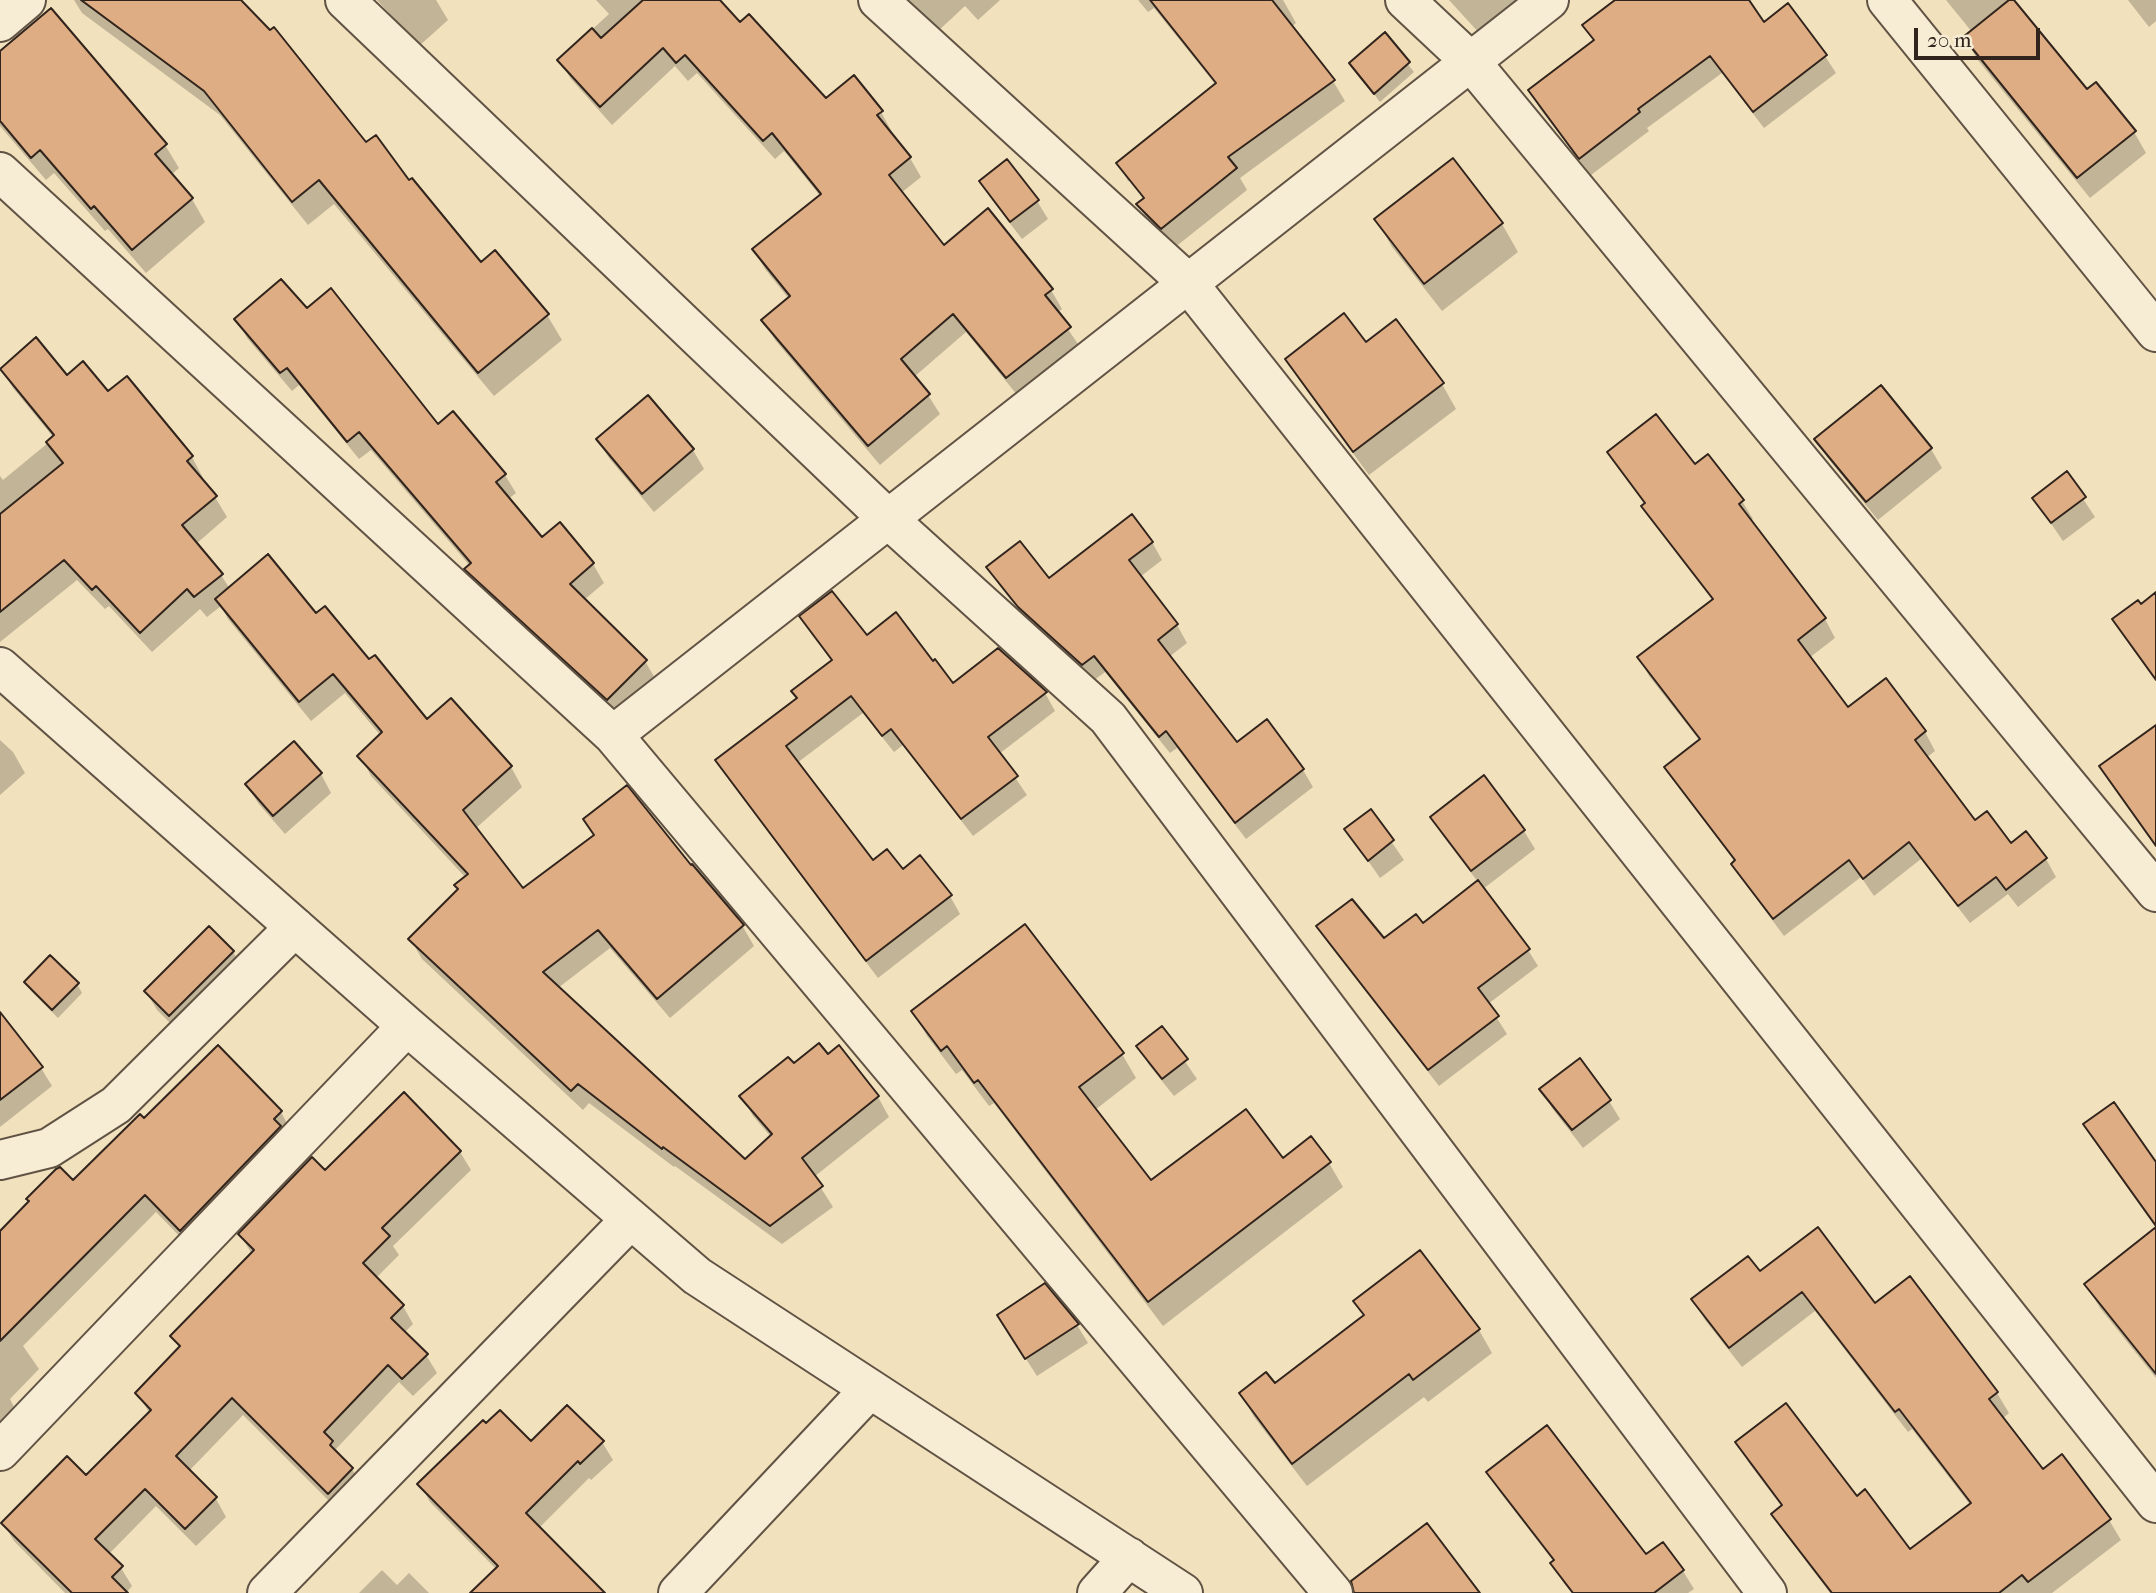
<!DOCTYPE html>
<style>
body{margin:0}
#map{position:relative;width:2156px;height:1593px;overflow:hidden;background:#f2e1bd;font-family:"IM FELL French Canon",serif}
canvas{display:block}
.scale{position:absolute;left:1914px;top:28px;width:126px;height:32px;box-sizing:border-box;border:4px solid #30241c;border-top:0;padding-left:9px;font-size:21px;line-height:24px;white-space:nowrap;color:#30241c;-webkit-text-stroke:5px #f7ecd4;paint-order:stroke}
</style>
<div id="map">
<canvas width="2156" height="1593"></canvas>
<div class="scale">20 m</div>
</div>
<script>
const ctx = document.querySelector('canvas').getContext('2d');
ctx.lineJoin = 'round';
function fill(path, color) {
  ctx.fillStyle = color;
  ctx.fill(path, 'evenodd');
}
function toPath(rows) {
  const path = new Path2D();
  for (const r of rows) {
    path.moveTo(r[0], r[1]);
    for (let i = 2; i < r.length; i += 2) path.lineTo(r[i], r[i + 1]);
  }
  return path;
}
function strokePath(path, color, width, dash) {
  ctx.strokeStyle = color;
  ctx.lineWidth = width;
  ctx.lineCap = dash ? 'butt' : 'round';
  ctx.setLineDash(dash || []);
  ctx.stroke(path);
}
fill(toPath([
 [74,0,238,0,366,144,409,183,481,264,547,315,562,340,494,396,334,204,308,225,220,115,82,13],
 [377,0,436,0,448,20,419,46],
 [596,0,718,0,740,24,826,100,881,112,892,132,890,134,910,158,921,177,901,193,944,247,1051,290,1062,309,1057,313,1080,347,1018,396,966,332,914,377,928,395,940,414,880,465,775,340,764,321,789,299,765,269,754,250,821,197,784,151,775,159,697,73,688,81,675,66,612,125,571,79,559,60,609,14],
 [909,0,1000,0,978,20,965,6,937,32,913,8],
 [1138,0,1283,0,1296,23,1291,27,1333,81,1345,101,1240,178,1247,190,1174,248,1150,224,1138,204,1143,200,1129,183,1148,206,1150,203,1132,181,1128,181,1118,163,1216,85,1154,8,1148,12],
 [1449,0,1518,0,1480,34],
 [1621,0,1746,0,1763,24,1825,56,1836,73,1764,128,1722,73,1647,128,1649,131,1591,175,1540,109,1530,91,1594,42,1585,25],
 [1946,0,2012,0,2087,91,2134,132,2146,153,2090,198,1977,59,1965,38,1972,32],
 [2128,0,2156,0,2156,21,2149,27],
 [1384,35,1414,72,1380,102,1351,64],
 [0,53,165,145,179,168,171,175,192,199,205,222,146,273,108,229,105,231,54,173,46,180,0,126],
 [1453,160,1502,224,1518,252,1442,311,1392,247,1376,219],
 [981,181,1037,201,1048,219,1022,239,992,200],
 [306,311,438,427,505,475,516,493,508,499,542,539,559,524,593,564,604,583,584,600,645,661,656,680,619,717,477,588,467,569,470,566,371,450,359,459,299,385,292,391,247,338,237,319],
 [1366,344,1442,384,1456,409,1369,475,1302,384,1288,360],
 [1,368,67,377,108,393,127,378,192,457,203,478,201,480,215,497,227,517,196,544,221,575,230,589,316,616,369,662,427,721,450,700,511,767,522,787,475,829,522,890,595,837,585,820,690,868,692,866,743,927,754,946,670,1018,610,948,558,988,745,1162,771,1137,753,1116,742,1096,793,1066,828,1056,839,1048,878,1097,889,1117,814,1177,833,1207,782,1244,675,1166,674,1167,589,1103,583,1110,422,959,411,940,459,890,466,878,371,776,360,756,381,736,345,693,311,721,228,619,221,606,207,617,200,609,152,652,109,606,105,609,77,580,0,642,0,476,3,480,54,438,13,388],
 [1881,388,1931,449,1942,468,1878,520,1827,457,1817,439],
 [648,397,693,450,704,469,654,512,609,458,598,440],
 [1609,453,1695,467,1742,501,1753,519,1750,521,1825,619,1835,638,1809,658,1848,709,1886,680,1925,732,1935,751,1926,758,1975,823,2011,845,2046,859,2056,877,2018,907,2008,894,1970,923,1921,859,1874,896,1861,877,1784,936,1744,882,1733,864,1735,862,1677,785,1666,767,1700,741,1649,676,1639,657,1713,601,1654,524,1643,506,1645,505],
 [2066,473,2095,517,2063,541,2034,499],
 [1152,542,1162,560,1140,577,1177,625,1187,643,1169,657,1237,744,1303,770,1313,787,1246,839,1177,748,1170,753,1105,672,1093,681,1030,625,999,585,989,567,1049,581],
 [2156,594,2156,681,2115,620,2141,606],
 [802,617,866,638,932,664,953,686,1045,693,1055,711,999,754,1027,795,973,836,903,745,894,752,863,713,797,763,872,863,902,871,950,896,960,914,878,978,728,778,717,760,798,699,832,662],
 [0,740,13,752,25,773,0,795],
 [294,743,321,774,331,793,285,834,258,803,247,785],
 [2156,745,2156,847,2101,767],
 [1370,811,1404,860,1380,878,1346,829],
 [1432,818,1524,831,1535,849,1483,889,1528,950,1538,966,1488,1004,1507,1034,1439,1086,1328,943,1319,926,1383,941,1423,926,1478,882,1443,836],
 [233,952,244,970,181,1034,157,1010,146,991],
 [26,982,77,984,82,993,58,1018,31,991],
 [913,1012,1122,1054,1136,1078,1095,1110,1151,1182,1282,1160,1329,1163,1343,1187,1163,1326,994,1103,989,1106,962,1070,956,1074,927,1036],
 [1162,1028,1197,1079,1174,1096,1149,1065,1138,1046],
 [218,1048,281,1112,291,1131,192,1249,156,1212,23,1346,39,1369,10,1399,16,1411,0,1427,0,1233,73,1183,144,1121],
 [0,1062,41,1068,52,1086,0,1127],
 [1542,1089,1609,1101,1620,1119,1583,1148,1552,1108],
 [403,1095,460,1152,471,1170,393,1246,399,1255,376,1278,403,1306,413,1324,404,1333,426,1355,437,1373,413,1396,399,1382,336,1449,352,1469,363,1487,339,1511,243,1415,189,1471,216,1499,226,1517,196,1546,156,1506,108,1555,121,1568,132,1586,126,1593,65,1593,14,1541,3,1523,86,1478,150,1414,137,1393,180,1349,172,1336,252,1254,240,1235,325,1173],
 [2085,1125,2156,1165,2156,1228,2099,1148],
 [2156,1229,2156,1378,2100,1308,2086,1285],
 [1420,1252,1479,1330,1492,1353,1428,1402,1424,1397,1307,1486,1254,1417,1241,1393,1274,1386,1364,1316,1356,1301],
 [1760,1273,1875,1305,1910,1278,1997,1393,2009,1413,2002,1419,2042,1471,2109,1520,2121,1540,2052,1593,1830,1593,1786,1535,1774,1514,1782,1507,1749,1463,1737,1443,1856,1498,1910,1552,1971,1506,1912,1429,1908,1432,1815,1311,1742,1367,1705,1320,1694,1299],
 [1044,1286,1077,1325,1088,1343,1037,1376,1010,1334],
 [602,1442,613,1460,591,1480,589,1478,539,1528,601,1593,473,1593,497,1570,430,1502,420,1484,531,1443],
 [1488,1472,1646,1557,1683,1571,1694,1589,1688,1593,1572,1593,1563,1582,1553,1564,1554,1562,1499,1491],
 [382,1570,397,1585,409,1573,429,1593,359,1593]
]), '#0003');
const building = toPath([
 [81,0,241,0,270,30,274,27,366,142,376,135,409,180,412,178,481,262,495,250,549,314,478,373,319,180,292,202,204,91,81,0],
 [643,0,720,0,740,22,749,14,826,98,854,75,883,111,877,115,911,157,889,175,944,245,988,208,1053,289,1045,295,1071,327,1006,378,953,314,901,359,930,394,868,446,761,320,790,296,752,249,821,194,772,133,763,141,685,55,676,63,663,48,600,107,557,60,592,28,601,38,643,0],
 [1150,0,1272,0,1335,80,1228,157,1237,168,1161,229,1136,204,1144,198,1116,163,1216,83,1150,0],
 [1615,0,1749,0,1764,22,1788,3,1827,55,1753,112,1710,56,1638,109,1640,112,1579,159,1528,90,1594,40,1582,25,1615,0],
 [2009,0,2014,0,2087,89,2096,82,2136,131,2077,178,1963,37,2009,0],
 [51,8,167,144,155,154,193,198,132,250,94,206,91,209,40,150,31,158,0,121,0,51,51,8],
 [1385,32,1410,62,1374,94,1349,63,1385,32],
 [1453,158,1503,223,1424,284,1374,219,1453,158],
 [1007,159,1039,200,1010,222,979,181,1007,159],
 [281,279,307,308,331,288,438,424,453,411,506,474,496,482,542,537,560,522,594,563,570,584,647,660,607,700,464,569,471,563,359,432,347,442,287,368,280,373,234,319,281,279],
 [1344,313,1366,342,1396,319,1444,383,1353,452,1285,359,1344,313],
 [36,337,67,375,83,361,108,391,127,376,193,456,187,461,217,496,182,525,223,574,194,597,187,589,140,633,96,586,92,590,64,560,0,612,0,514,63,463,46,442,54,435,0,369,36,337],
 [1881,385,1932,448,1866,502,1814,439,1881,385],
 [648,395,694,449,642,494,596,439,648,395],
 [1656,414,1695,464,1708,454,1744,500,1739,504,1826,618,1798,640,1848,707,1886,678,1926,731,1915,740,1975,820,1987,811,2011,843,2026,831,2047,858,2006,890,1996,877,1958,906,1909,842,1863,879,1849,860,1773,919,1731,864,1735,860,1664,767,1700,739,1637,657,1713,599,1641,506,1645,503,1607,452,1656,414],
 [2067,471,2086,497,2051,523,2032,498,2067,471],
 [1132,514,1153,542,1129,560,1178,624,1158,640,1237,742,1267,719,1304,769,1235,823,1166,731,1159,737,1094,656,1082,665,1018,607,986,567,1020,541,1049,578,1132,514],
 [268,554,316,613,325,606,369,659,375,655,427,719,451,698,512,766,463,810,523,888,594,835,583,819,627,785,691,865,692,864,744,925,657,999,598,930,543,972,745,1159,772,1134,739,1096,788,1057,794,1063,819,1043,828,1054,839,1045,879,1096,802,1158,823,1186,770,1226,663,1147,662,1149,578,1084,571,1091,408,939,458,889,454,885,468,874,357,756,382,732,333,674,299,702,215,599,268,554],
 [832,591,867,635,896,612,933,661,935,659,953,683,998,648,1047,692,988,737,1018,776,961,819,891,729,882,736,851,696,786,746,873,860,887,849,903,869,920,855,952,895,866,961,715,760,797,698,791,691,832,660,799,616,832,591],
 [2156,592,2156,680,2112,619,2138,600,2141,604,2156,592],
 [2156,725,2156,846,2099,766,2156,725],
 [294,741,322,773,273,816,245,784,294,741],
 [1484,775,1525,830,1471,871,1430,817,1484,775],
 [1371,809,1394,840,1368,861,1344,829,1371,809],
 [1478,880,1530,949,1478,988,1499,1016,1428,1070,1316,926,1352,899,1384,938,1416,914,1423,923,1478,880],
 [1025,924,1124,1053,1079,1087,1151,1180,1246,1109,1283,1158,1311,1136,1331,1162,1148,1302,978,1080,974,1083,947,1046,941,1051,911,1011,1025,924],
 [209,926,234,951,169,1016,144,991,209,926],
 [50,955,79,983,52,1010,24,982,50,955],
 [0,1012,43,1067,0,1100,0,1012],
 [1162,1026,1188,1059,1162,1079,1136,1046,1162,1026],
 [218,1045,282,1111,274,1119,281,1126,180,1231,145,1195,0,1341,0,1231,29,1201,26,1199,56,1169,60,1167,73,1180,140,1114,144,1118,218,1045],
 [1580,1058,1611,1100,1572,1130,1539,1089,1580,1058],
 [404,1092,461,1151,382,1228,390,1236,363,1263,404,1305,391,1318,428,1354,402,1379,388,1365,324,1432,333,1441,330,1445,353,1468,328,1494,232,1398,176,1456,217,1497,185,1529,145,1489,95,1539,123,1566,112,1577,128,1593,72,1593,1,1523,67,1456,86,1475,151,1410,135,1393,180,1346,170,1336,254,1250,238,1234,312,1157,325,1170,404,1092],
 [2114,1102,2156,1162,2156,1226,2083,1124,2114,1102],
 [1818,1227,1875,1303,1910,1276,1998,1392,1989,1399,2043,1469,2062,1454,2111,1519,2028,1582,2022,1575,1999,1593,1832,1593,1771,1514,1782,1505,1735,1442,1786,1403,1857,1496,1865,1489,1910,1549,1971,1503,1899,1409,1895,1412,1802,1292,1729,1348,1691,1299,1748,1256,1760,1271,1818,1227],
 [2156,1227,2156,1374,2084,1284,2156,1227],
 [1420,1250,1480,1329,1413,1380,1409,1374,1292,1464,1239,1393,1266,1372,1275,1383,1364,1315,1353,1301,1420,1250],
 [1045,1283,1079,1324,1025,1359,997,1315,1045,1283],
 [567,1405,604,1441,580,1464,578,1461,526,1513,605,1593,470,1593,498,1566,417,1484,483,1420,486,1423,500,1410,531,1441,567,1405],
 [1547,1425,1646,1554,1663,1542,1684,1570,1654,1593,1573,1593,1550,1563,1554,1560,1486,1472,1547,1425],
 [1427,1523,1480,1593,1354,1593,1351,1581,1427,1523]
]);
fill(building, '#dead84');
strokePath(building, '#30241c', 2);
const street = toPath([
 [345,0,887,518,1108,718,1767,1593],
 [878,0,1188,283,2156,1503],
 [1405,0,1471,62,2156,892],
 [1887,0,2156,332],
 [0,22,26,0],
 [0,172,613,735,1333,1593],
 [0,667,407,1026,697,1276,1183,1593],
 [613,735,1549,0],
 [0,1160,49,1148,116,1105,295,927],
 [0,1451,407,1026],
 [267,1593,631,1219],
 [678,1593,870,1389],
 [1097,1593,1129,1557]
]);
strokePath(street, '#605344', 42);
strokePath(street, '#f7ecd4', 38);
</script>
